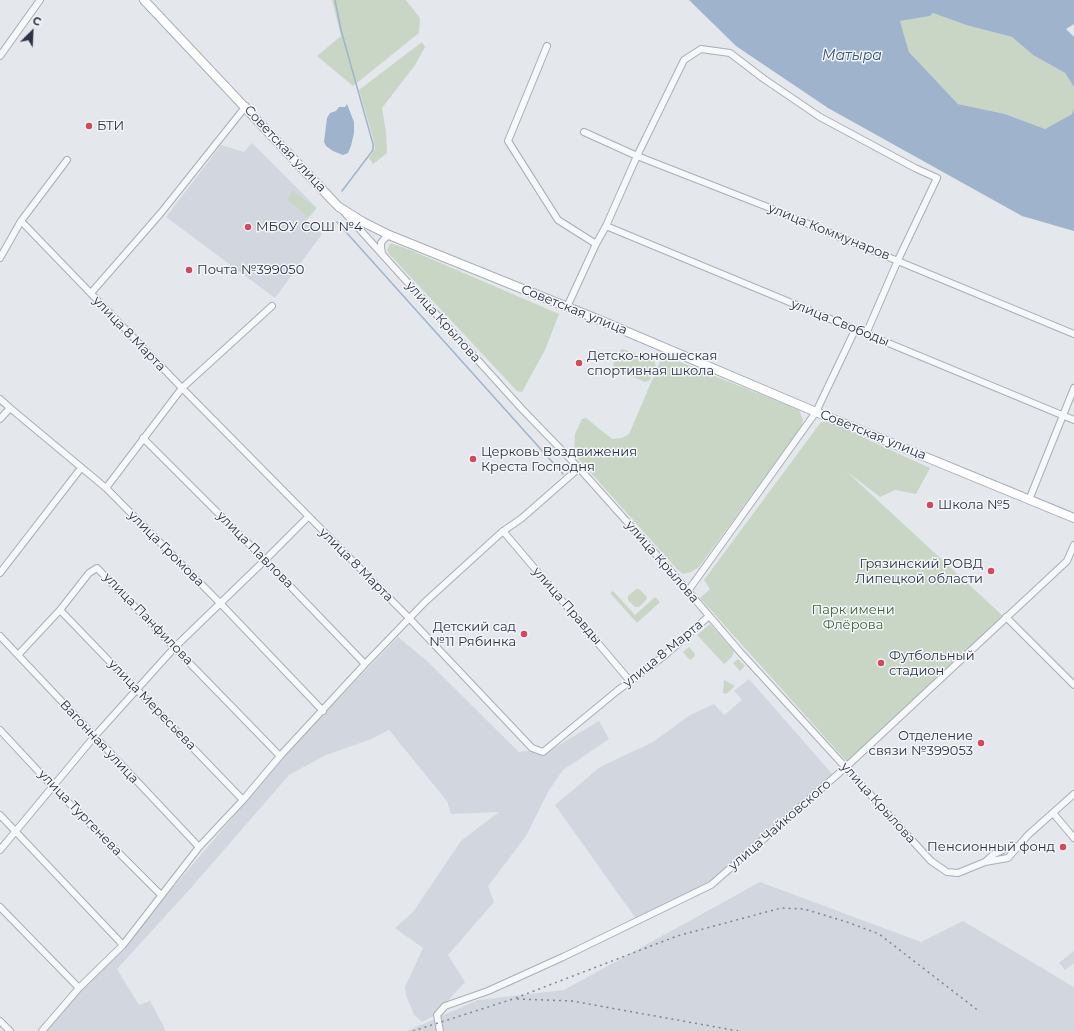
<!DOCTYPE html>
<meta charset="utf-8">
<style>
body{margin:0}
#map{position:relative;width:1074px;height:1031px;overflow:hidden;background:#e4e7ec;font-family:Montserrat,sans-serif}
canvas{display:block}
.north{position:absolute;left:12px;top:12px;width:40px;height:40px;-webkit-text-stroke:3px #f4f6f9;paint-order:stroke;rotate:24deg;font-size:11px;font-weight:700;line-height:16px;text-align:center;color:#2b3445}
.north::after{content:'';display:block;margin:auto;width:14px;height:18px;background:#2b3445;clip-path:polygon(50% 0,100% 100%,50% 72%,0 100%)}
</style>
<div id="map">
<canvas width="1074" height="1031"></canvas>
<div class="north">С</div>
</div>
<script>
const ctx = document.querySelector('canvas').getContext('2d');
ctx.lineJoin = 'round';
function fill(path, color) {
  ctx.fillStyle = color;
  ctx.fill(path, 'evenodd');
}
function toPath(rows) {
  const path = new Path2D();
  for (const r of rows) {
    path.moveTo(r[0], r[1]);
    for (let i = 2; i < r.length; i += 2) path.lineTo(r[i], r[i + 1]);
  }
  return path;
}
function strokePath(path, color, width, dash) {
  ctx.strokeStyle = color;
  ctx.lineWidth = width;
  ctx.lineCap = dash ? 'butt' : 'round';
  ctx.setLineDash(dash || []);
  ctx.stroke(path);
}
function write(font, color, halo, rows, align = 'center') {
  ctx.font = font + ' Montserrat,sans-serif';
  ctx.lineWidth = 3;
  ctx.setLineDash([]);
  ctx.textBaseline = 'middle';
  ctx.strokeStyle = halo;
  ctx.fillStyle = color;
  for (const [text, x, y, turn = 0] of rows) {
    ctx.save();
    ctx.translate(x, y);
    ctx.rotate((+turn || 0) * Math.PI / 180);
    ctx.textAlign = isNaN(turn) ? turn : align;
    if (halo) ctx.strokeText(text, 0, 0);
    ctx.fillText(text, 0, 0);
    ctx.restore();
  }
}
fill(toPath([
 [252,143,317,208,307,220,322,234,275,298,166,217,221,145,244,152],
 [398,637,427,661,519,752,539,749,544,754,599,721,609,739,563,770,549,790,526,836,488,886,494,902,448,955,465,982,435,1015,422,1022,414,1015,406,995,405,987,423,948,395,928,413,912,461,841,499,812,451,814,447,801,389,730,369,740,326,755,289,775,190,889,117,969,139,1005,150,1001,166,1031,45,1031,170,891,304,734],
 [749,679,833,775,720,875,639,923,555,805,600,767,653,742,690,715,714,704,724,715,742,700,734,691],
 [760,882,921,942,963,921,1074,987,1074,1031,407,1031,478,1000,564,990],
 [1074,951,1074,963,1065,970,1059,963]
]), '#d2d6de');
fill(toPath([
 [332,0,406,0,420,18,419,33,353,86,317,56,341,36],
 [933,13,966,25,1012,37,1033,55,1065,73,1074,87,1074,108,1072,114,1045,129,1005,114,958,104,909,52,900,21,930,16],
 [422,42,425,47,415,65,382,108,386,132,387,153,373,164,369,158,375,149,373,138,359,90],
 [293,191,315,208,308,217,287,199],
 [390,244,393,244,408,249,559,314,545,350,522,392,517,391,389,254,387,250],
 [623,349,654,361,656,366,650,380,645,382,615,369,613,365,619,351],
 [663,355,799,410,803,420,802,426,699,567,691,572,683,574,677,569,574,454,575,434,582,419,586,418,612,439,622,438,629,434],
 [821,422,829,422,930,468,916,494,895,490,880,497,846,471,1004,617,848,763,700,598,710,589,704,580],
 [636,589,639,589,647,597,646,600,639,607,635,607,628,600,628,596],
 [613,591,635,615,655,597,660,602,637,623,610,593],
 [710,624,734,651,732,657,724,664,697,635],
 [689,647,695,654,694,657,690,660,683,652],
 [738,659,745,666,740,671,733,663],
 [724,680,735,686,726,694,723,693]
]), '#c9d6c5');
fill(toPath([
 [689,0,1074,0,1074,24,1066,29,1074,37,1074,87,1065,73,1033,55,1012,37,966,25,933,13,930,16,900,21,909,52,958,104,1005,114,1045,129,1072,114,1074,108,1074,231,1022,216,828,108,736,46],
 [347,104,354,122,354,133,351,146,348,153,343,155,333,151,326,146,324,142,327,118,330,113,336,111,339,107,345,107]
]), '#9fb4cc');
strokePath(toPath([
 [335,0,341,30,373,144,373,150,342,191],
 [337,222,563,474]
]), '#9fb4cc', 1.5);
const street = toPath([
 [547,46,508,141,558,220,596,244],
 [0,56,40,0],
 [584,132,637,156,765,206,1074,334],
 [344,212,521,408,579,468,663,562,741,653,931,861,947,872,958,873,985,862,1008,858,1028,835,1074,794],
 [21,221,182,388,410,619,532,748,543,752,617,691,664,656,709,616],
 [606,226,1074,420],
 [382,254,381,247,381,243,384,239,389,235],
 [0,258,21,221,67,160],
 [91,293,160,214,246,106],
 [567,307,596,244,606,226,637,156,684,60,701,49,730,53,764,79,820,117,915,168,937,178,898,260,866,334],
 [0,399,10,408,106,488,220,603,323,711],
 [0,419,10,408],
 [143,438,265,560,365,664],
 [106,488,182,388,272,306],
 [1029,500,1074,388],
 [503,531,630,681],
 [0,573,81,468],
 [688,591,816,412,855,330],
 [60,610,243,800],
 [1006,617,1074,685],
 [0,636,199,847],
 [18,655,60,610,89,573,97,568,280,756],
 [0,730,53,787,161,895],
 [1053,813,1074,838],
 [0,815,123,945],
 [0,850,94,737,175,647,265,560,308,517],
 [985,862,994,854,1007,848,1018,846],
 [0,907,79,988],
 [0,1021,10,1031],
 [42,1031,79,988,123,945,199,847,243,800,280,756,365,664,425,602,502,532,522,518,579,468],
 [440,1031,437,1015,445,1006,488,991,563,957,711,885,846,767,1067,561,1074,545]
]);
const secondary = toPath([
 [144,0,334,202,339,207,363,222,389,235,597,319,816,412,1074,518]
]);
strokePath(street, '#a9aeb7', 8);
strokePath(secondary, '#a9aeb7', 10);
strokePath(street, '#f7f8fa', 6);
strokePath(secondary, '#fff', 8);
strokePath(toPath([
 [517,999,572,1001,738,1031],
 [413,1031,513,999,677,936,781,908,804,909,847,922,879,934,980,1012]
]), '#7d8696', 1.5, [2, 4]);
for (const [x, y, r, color] of [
 [89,126,4,"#d1495b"],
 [248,227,4,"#d1495b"],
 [189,270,4,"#d1495b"],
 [579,363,4,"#d1495b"],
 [473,459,4,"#d1495b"],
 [930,505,4,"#d1495b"],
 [991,571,4,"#d1495b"],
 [524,634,4,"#d1495b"],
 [881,663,4,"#d1495b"],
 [981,743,4,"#d1495b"],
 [1063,847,4,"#d1495b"]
]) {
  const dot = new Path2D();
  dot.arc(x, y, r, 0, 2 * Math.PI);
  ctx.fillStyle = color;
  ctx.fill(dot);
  strokePath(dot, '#f4f6f9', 1.5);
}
write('13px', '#2b3445', '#f4f6f9', [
 ["БТИ",97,126],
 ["МБОУ СОШ №4",256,227],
 ["Почта №399050",197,270],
 ["Детско-юношеская",587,356],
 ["спортивная школа",587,371],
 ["Церковь Воздвижения",481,452],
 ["Креста Господня",481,467],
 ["Школа №5",938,505],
 ["Грязинский РОВД",983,564,"right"],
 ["Липецкой области",983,579,"right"],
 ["Детский сад",516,627,"right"],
 ["№11 Рябинка",516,642,"right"],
 ["Футбольный",889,656],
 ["стадион",889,671],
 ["Отделение",973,736,"right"],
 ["связи №399053",973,751,"right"],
 ["Пенсионный фонд",1055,847,"right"]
], 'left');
write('13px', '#2b3445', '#f4f6f9', [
 ["Советская улица",285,149,47],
 ["улица Коммунаров",829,232,22],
 ["Советская улица",574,310,22],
 ["улица Крылова",443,322,48],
 ["улица Свободы",840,323,22],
 ["улица 8 Марта",129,334,46],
 ["Советская улица",873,435,22],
 ["улица Громова",166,549,45],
 ["улица Павлова",255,550,45],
 ["улица Крылова",662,562,49],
 ["улица 8 Марта",356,565,45],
 ["улица Правды",567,606,49],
 ["улица Панфилова",148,619,46],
 ["улица 8 Марта",663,654,-39],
 ["улица Мересьева",152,705,46],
 ["Вагонная улица",99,742,47],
 ["улица Крылова",878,803,48],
 ["улица Тургенева",80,813,46],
 ["улица Чайковского",780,825,-41]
]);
write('13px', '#3f6138', '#f4f6f9', [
 ["Парк имени",853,610],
 ["Флёрова",853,625]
]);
write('italic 14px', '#34527a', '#f4f6f9', [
 ["Матыра",852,56]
]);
</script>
